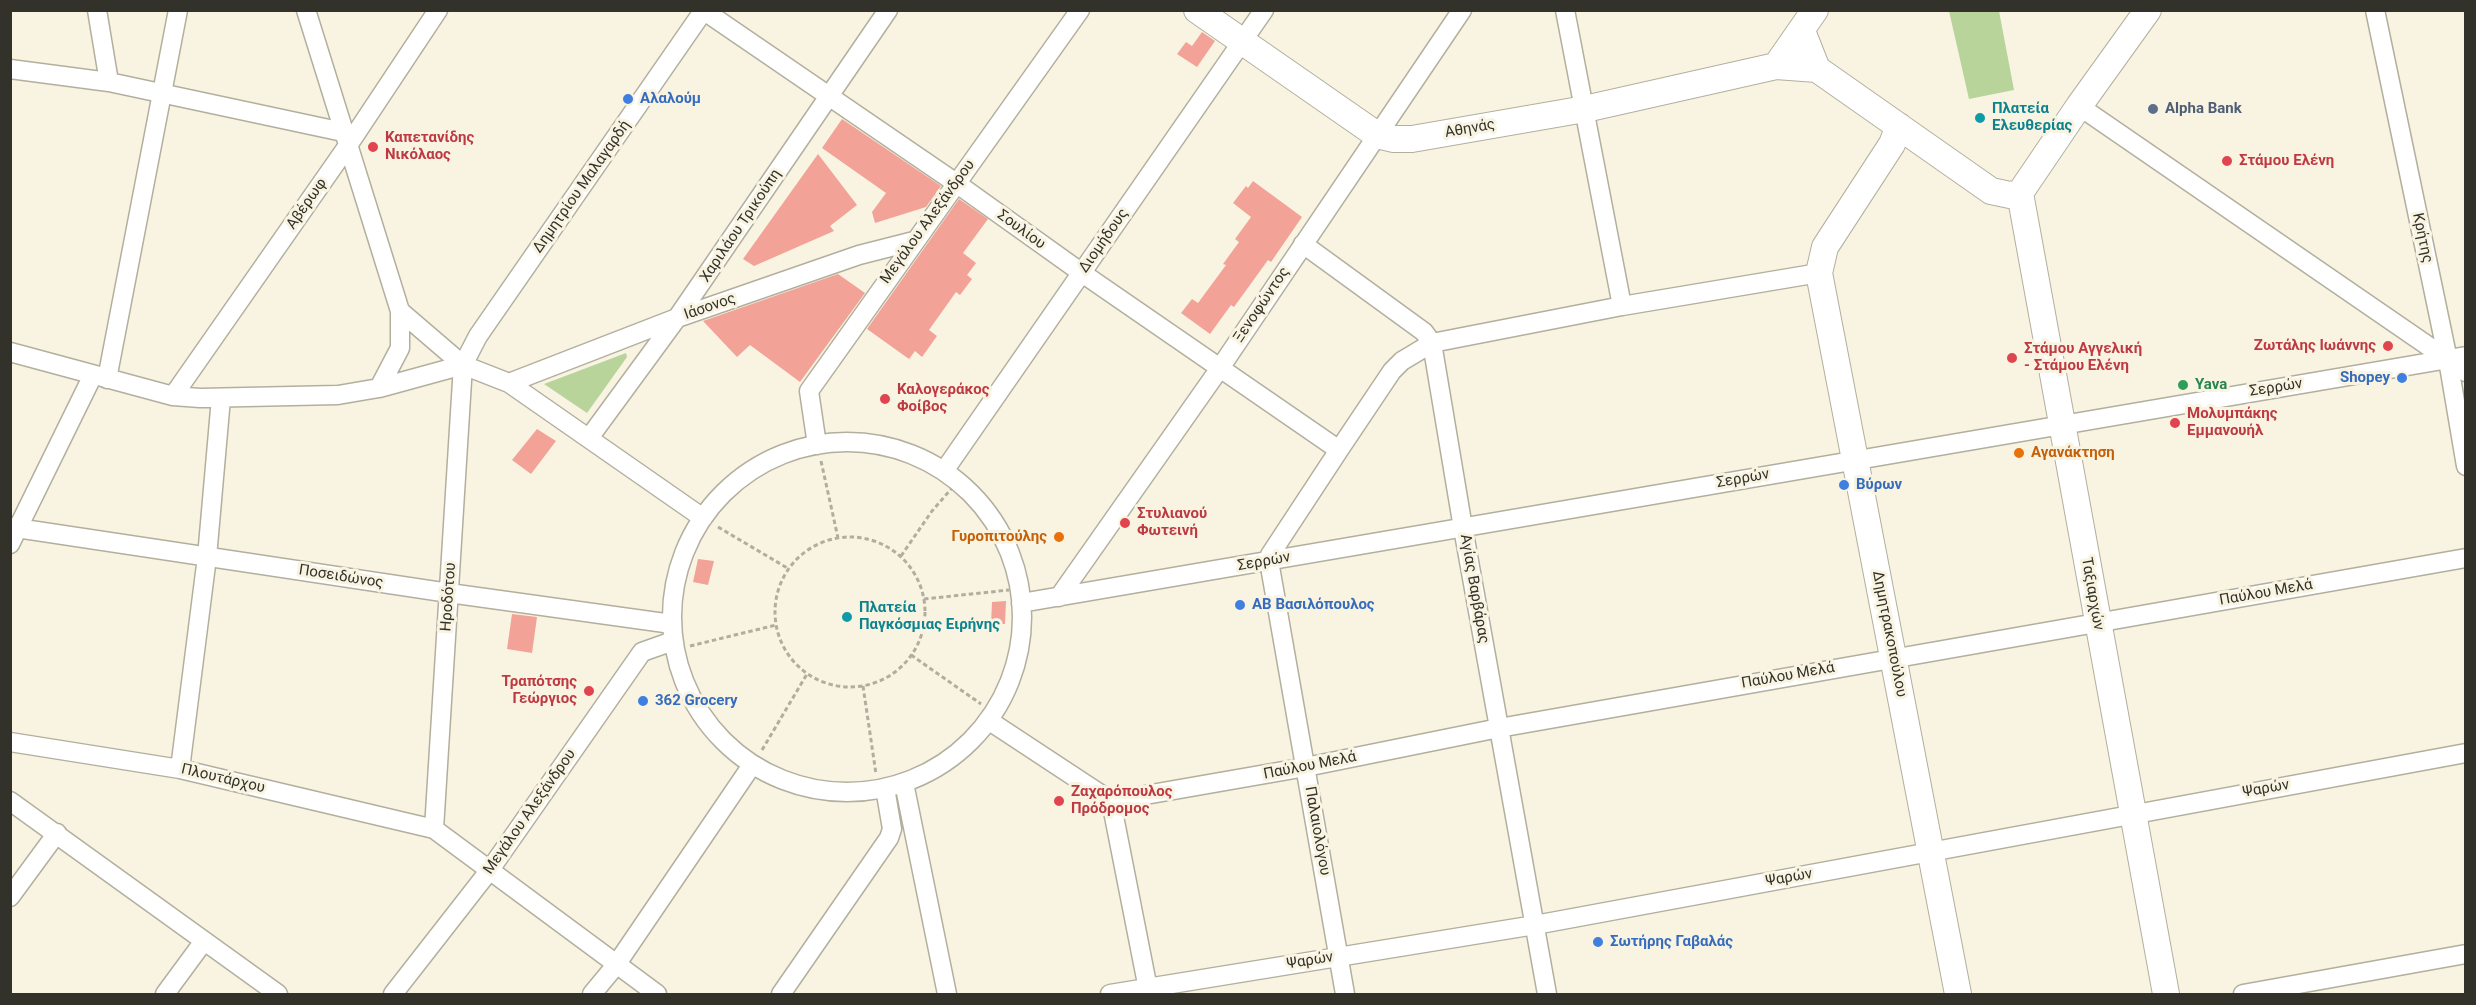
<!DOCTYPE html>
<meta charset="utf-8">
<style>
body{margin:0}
#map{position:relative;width:2476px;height:1005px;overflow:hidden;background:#f9f4e2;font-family:Roboto,sans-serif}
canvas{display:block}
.frame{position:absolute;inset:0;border:12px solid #32312a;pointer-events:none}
</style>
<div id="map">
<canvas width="2476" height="1005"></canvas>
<div class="frame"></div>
</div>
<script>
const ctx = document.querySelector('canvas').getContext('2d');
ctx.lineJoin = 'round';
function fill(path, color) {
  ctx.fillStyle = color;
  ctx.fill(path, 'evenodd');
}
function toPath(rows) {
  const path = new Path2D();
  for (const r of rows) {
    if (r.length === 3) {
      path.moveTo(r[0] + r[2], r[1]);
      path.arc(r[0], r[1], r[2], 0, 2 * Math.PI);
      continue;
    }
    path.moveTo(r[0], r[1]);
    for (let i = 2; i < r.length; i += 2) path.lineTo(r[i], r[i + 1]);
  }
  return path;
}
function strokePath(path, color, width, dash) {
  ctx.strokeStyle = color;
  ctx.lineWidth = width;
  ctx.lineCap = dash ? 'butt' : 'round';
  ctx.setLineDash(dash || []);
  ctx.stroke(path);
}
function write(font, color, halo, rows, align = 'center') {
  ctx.font = font + ' Roboto,sans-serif';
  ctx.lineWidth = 6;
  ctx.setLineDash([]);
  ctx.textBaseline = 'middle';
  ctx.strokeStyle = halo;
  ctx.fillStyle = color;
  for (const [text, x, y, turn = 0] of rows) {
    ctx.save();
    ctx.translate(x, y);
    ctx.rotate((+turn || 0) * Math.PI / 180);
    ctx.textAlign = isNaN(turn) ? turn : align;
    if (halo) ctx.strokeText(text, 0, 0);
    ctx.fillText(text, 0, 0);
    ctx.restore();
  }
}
fill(toPath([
 [1949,11,1999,11,2014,90,1969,99],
 [626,353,627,357,587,413,544,384]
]), '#b8d49b');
fill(toPath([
 [1202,32,1215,41,1197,67,1177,54,1186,42,1192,46],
 [842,119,941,186,926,207,875,223,872,212,886,193,822,148],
 [818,154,857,205,830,226,834,231,754,266,743,259],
 [1253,181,1302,217,1271,262,1268,260,1234,307,1231,305,1210,334,1181,313,1192,299,1198,303,1226,265,1223,264,1239,242,1235,239,1251,217,1233,203,1246,186,1248,188],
 [959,199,988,219,963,253,976,263,967,275,972,279,960,295,956,292,929,330,937,336,922,357,915,351,909,359,867,329],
 [838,274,865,293,800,382,750,345,737,357,703,321],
 [537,429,556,441,531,474,512,460],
 [698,559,714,561,708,585,693,582],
 [1006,601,1005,624,991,624,992,602],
 [512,614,537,617,532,653,507,649]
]), '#f2a296');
const street = toPath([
 [97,10,109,82],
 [306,10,400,311,400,348,379,388],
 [703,10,956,183,1082,273,1339,450],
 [1565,10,1622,306],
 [2375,10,2448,360,2466,466],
 [10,69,109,82,343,132],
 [2079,106,2466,372],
 [1303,244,1424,332,1432,343,1463,528,1547,994],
 [400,311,463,365,509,383,703,518],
 [10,352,173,396,200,398,338,395,379,388,463,365],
 [107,379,178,10],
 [509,383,677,318,859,255,914,241],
 [173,396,349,144,438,10],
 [589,438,677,318,888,10],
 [847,617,175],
 [817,445,809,391,1080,10],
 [944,471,1264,10],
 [10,527,449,593,672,624],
 [10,544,93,375],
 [1059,597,1220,368,1462,10],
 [1021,603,2466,356],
 [988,720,1111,801],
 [10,742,180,769,434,829,657,994],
 [180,769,207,557,221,398],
 [904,783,947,994],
 [10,801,278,994],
 [1111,801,1306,767,1499,728,2466,558],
 [1111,801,1149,994],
 [434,829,463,365,478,336,704,10],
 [10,897,57,833],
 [165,994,204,941],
 [393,994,489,871,642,652,673,641],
 [592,994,616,965,752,765],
 [781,994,889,838,892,829,885,788],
 [1110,994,1535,925,2466,753],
 [1345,994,1269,561,1270,555,1339,450,1392,371,1402,361,1432,343,1622,306,1819,273],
 [2243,994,2466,954]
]);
const secondary = toPath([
 [1197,10,1377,135,1394,139,1412,139,1585,109,1776,66,1817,69],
 [1802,31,1817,69,1991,191,2010,195,2020,193,2079,106,2148,10],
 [1776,66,1815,10],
 [1899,126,1892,144,1825,247,1819,273,1958,994],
 [2020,193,2166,994]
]);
strokePath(street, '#b3af9e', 21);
strokePath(secondary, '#b3af9e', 28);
strokePath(toPath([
 [821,461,838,538],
 [718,527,789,569],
 [850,612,75],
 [901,556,932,511,952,488],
 [924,599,1009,590],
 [690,646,776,625],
 [911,655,981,704],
 [863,686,876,774],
 [762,750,807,674]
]), '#b1ad9f', 3, [4.5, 3]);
strokePath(street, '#fff', 18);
strokePath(secondary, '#fff', 26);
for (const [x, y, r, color] of [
 [628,99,6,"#3f7fe0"],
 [2153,109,6,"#5c6f8a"],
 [1980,118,6,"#0f9aa8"],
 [373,147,6,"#e0444e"],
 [2227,161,6,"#e0444e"],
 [2388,346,6,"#e0444e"],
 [2012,358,6,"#e0444e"],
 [2402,378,6,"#3f7fe0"],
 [2183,385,6,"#2e9e5b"],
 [885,399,6,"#e0444e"],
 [2175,423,6,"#e0444e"],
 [2019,453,6,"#e8710a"],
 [1844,485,6,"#3f7fe0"],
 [1125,523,6,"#e0444e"],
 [1059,537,6,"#e8710a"],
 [1240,605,6,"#3f7fe0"],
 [847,617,6,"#0f9aa8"],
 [589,691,6,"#e0444e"],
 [643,701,6,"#3f7fe0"],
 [1059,801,6,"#e0444e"],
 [1598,942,6,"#3f7fe0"]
]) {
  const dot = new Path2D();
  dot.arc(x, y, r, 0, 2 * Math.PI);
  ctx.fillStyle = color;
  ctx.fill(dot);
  strokePath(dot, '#f9f4e2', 2);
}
write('bold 15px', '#366cbe', '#f9f4e2', [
 ["Αλαλούμ",640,99],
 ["Shopey",2390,378,"right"],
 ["Βύρων",1856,485],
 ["ΑΒ Βασιλόπουλος",1252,605],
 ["362 Grocery",655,701],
 ["Σωτήρης Γαβαλάς",1610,942]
], 'left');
write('bold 15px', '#0d838f', '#f9f4e2', [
 ["Πλατεία",1992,109],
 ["Ελευθερίας",1992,126],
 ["Πλατεία",859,608],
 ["Παγκόσμιας Ειρήνης",859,625]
], 'left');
write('bold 15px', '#4e5e75', '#f9f4e2', [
 ["Alpha Bank",2165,109]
], 'left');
write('15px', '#32312a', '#f9f4e2', [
 ["Αθηνάς",1470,129,-10],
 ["Δημητρίου Μαλαγαρδή",582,187,-55],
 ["Αβέρωφ",307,204,-55],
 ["Μεγάλου Αλεξάνδρου",928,222,-54],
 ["Χαριλάου Τρικούπη",741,226,-56],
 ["Σουλίου",1021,230,36],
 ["Κρήτης",2422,238,78],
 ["Διομήδους",1104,241,-55],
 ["Ξενοφώντος",1262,305,-56],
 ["Ιάσονος",710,307,-19],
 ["Σερρών",2276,388,-9],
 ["Σερρών",1743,479,-10],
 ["Σερρών",1264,562,-10],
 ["Ποσειδώνος",341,577,9],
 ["Αγίας Βαρβάρας",1474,589,80],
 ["Παύλου Μελά",2266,593,-10],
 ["Ταξιαρχών",2092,594,80],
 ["Ηροδότου",449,597,-86],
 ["Δημητρακοπούλου",1889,634,79],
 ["Παύλου Μελά",1788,676,-10],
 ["Παύλου Μελά",1310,766,-11],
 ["Πλουτάρχου",223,779,13],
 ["Ψαρών",2266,789,-10],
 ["Μεγάλου Αλεξάνδρου",530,812,-55],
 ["Παλαιολόγου",1317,831,80],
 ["Ψαρών",1789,878,-10],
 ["Ψαρών",1310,961,-9]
]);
write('bold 15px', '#be3a42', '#f9f4e2', [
 ["Καπετανίδης",385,138],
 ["Νικόλαος",385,155],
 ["Στάμου Ελένη",2239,161],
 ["Ζωτάλης Ιωάννης",2376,346,"right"],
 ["Στάμου Αγγελική",2024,349],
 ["- Στάμου Ελένη",2024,366],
 ["Καλογεράκος",897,390],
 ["Φοίβος",897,407],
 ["Μολυμπάκης",2187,414],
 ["Εμμανουήλ",2187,431],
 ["Στυλιανού",1137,514],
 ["Φωτεινή",1137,531],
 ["Τραπότσης",577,682,"right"],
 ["Γεώργιος",577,699,"right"],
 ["Ζαχαρόπουλος",1071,792],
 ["Πρόδρομος",1071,809]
], 'left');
write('bold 15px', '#27864d', '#f9f4e2', [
 ["Yava",2195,385]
], 'left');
write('bold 15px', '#c56008', '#f9f4e2', [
 ["Αγανάκτηση",2031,453],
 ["Γυροπιτούλης",1047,537,"right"]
], 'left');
</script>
